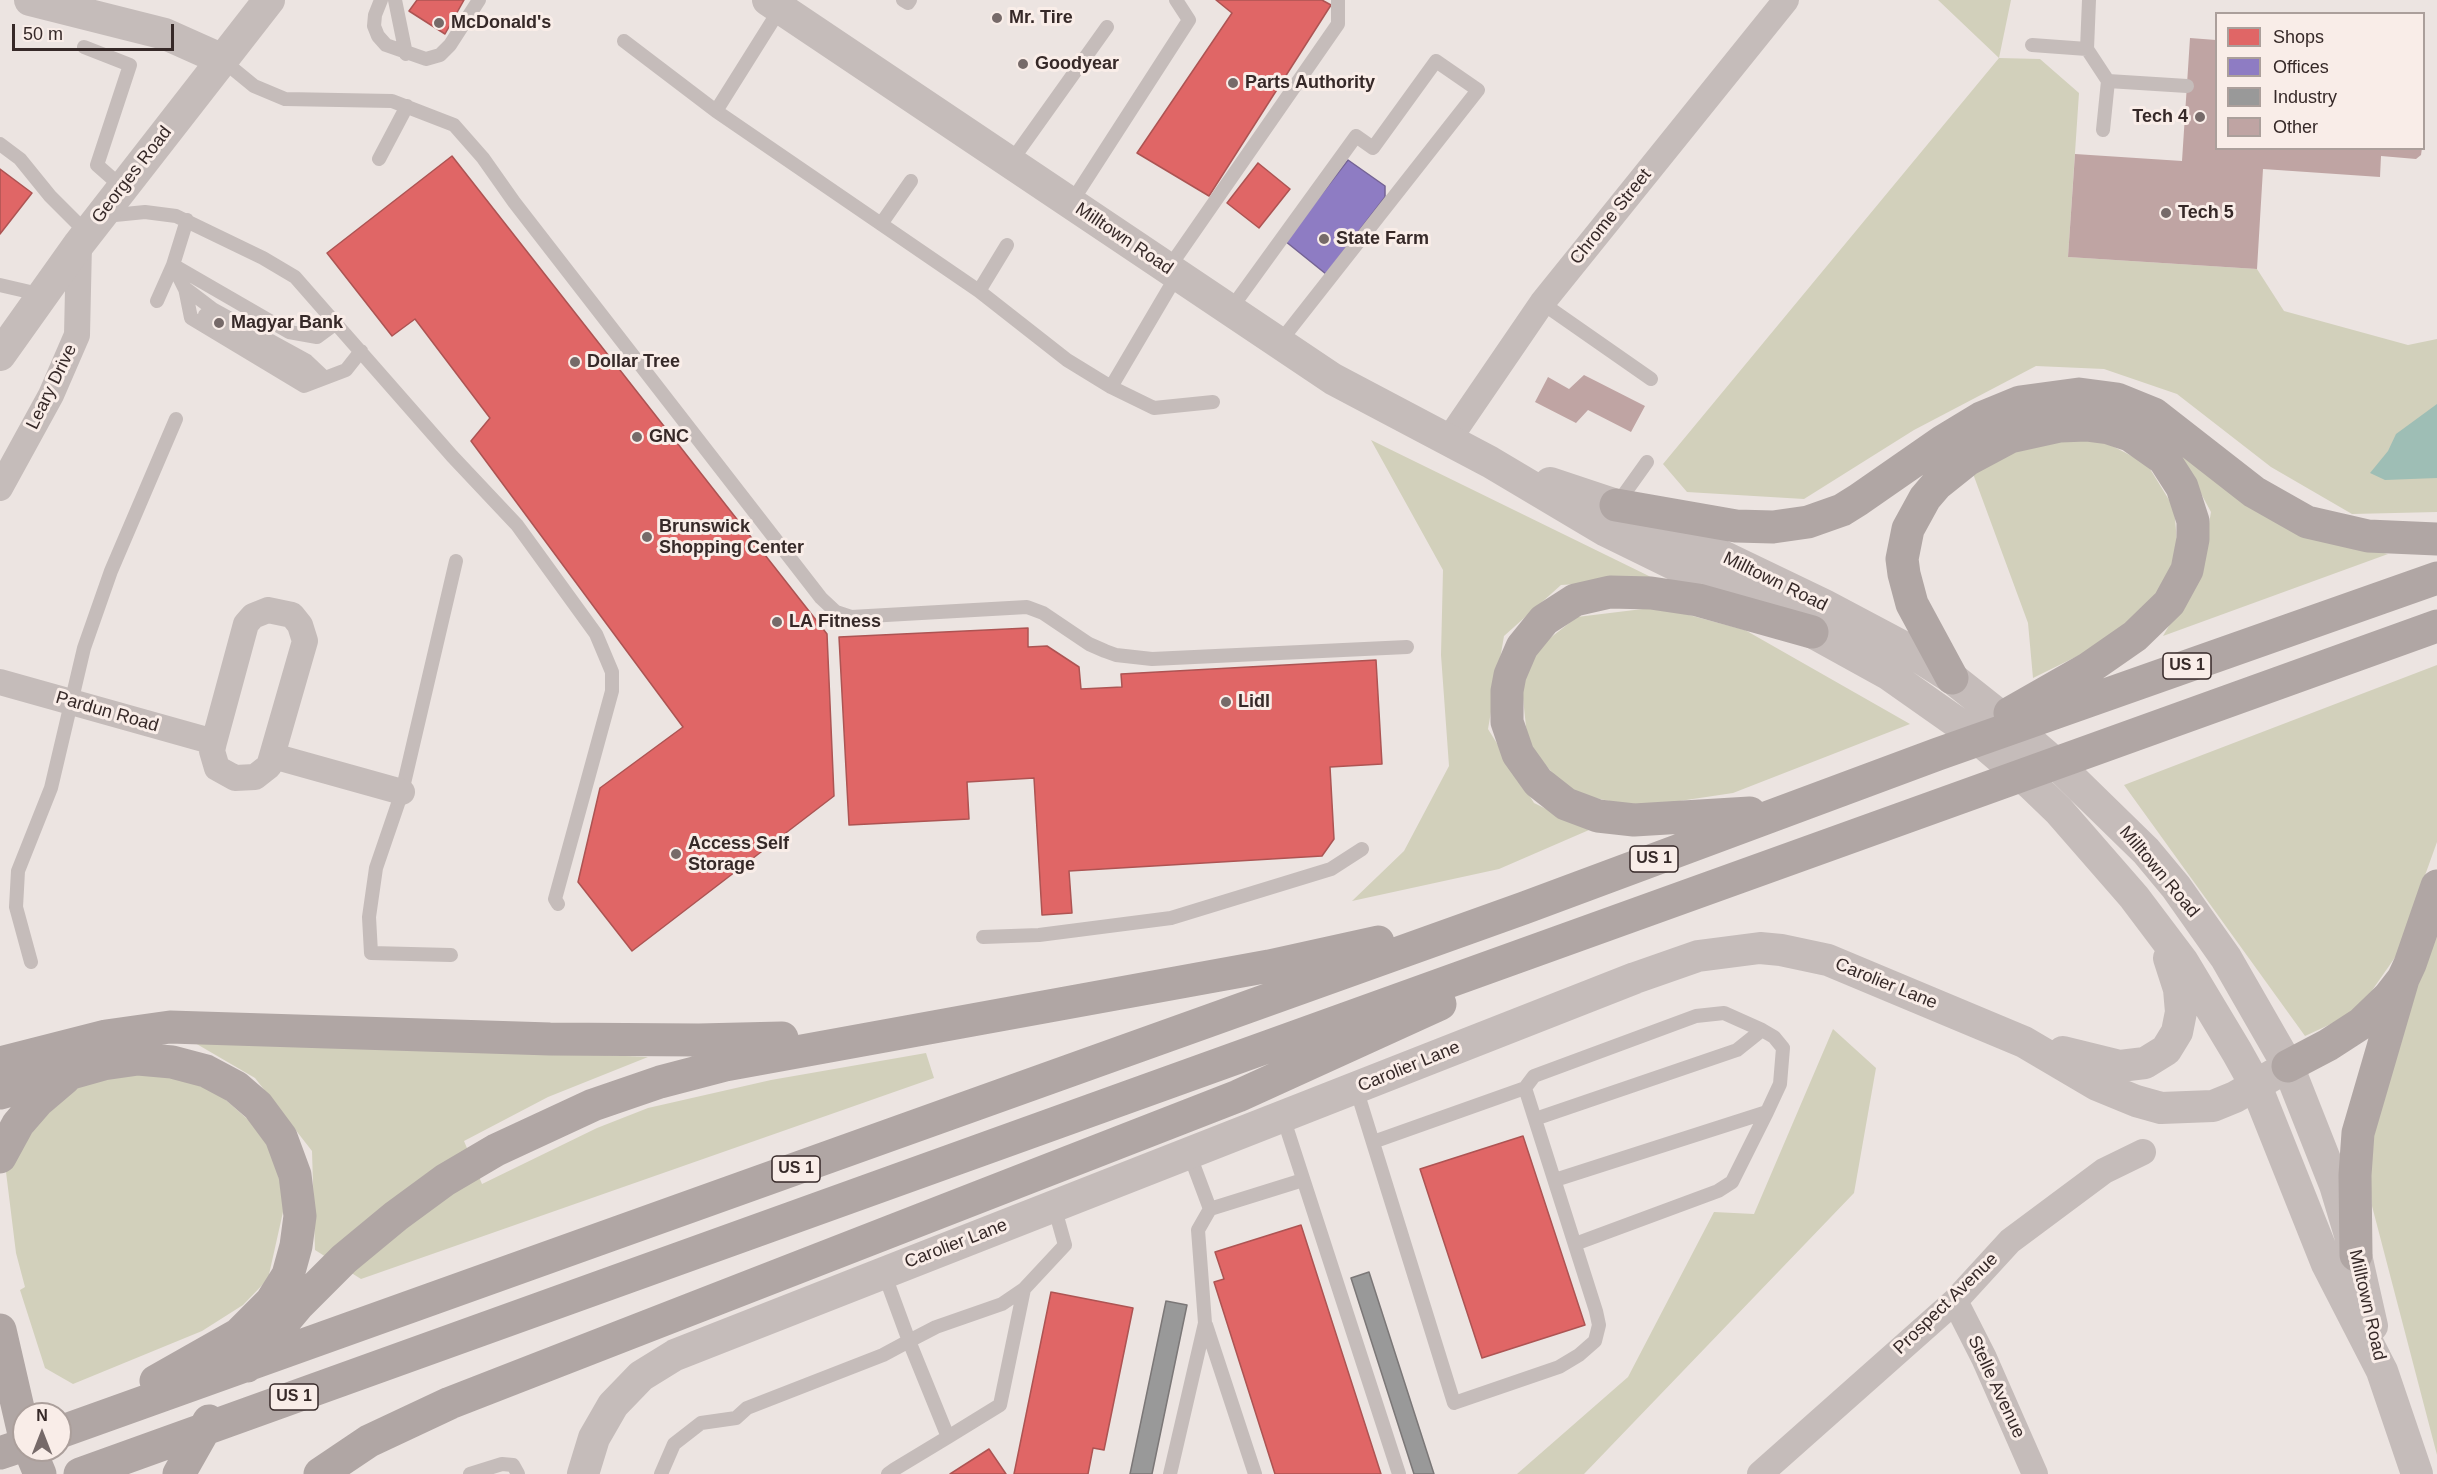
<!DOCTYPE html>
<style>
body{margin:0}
#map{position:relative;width:2437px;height:1474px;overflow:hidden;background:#ece4e1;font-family:Arial,sans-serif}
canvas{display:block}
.legend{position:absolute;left:2215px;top:12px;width:210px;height:138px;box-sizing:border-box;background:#f9ede8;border:2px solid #ab9f9b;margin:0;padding:8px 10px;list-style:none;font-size:18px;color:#362928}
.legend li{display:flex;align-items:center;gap:12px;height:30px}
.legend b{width:30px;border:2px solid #ab9f9b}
.north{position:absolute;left:12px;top:1402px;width:60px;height:60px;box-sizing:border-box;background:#f9ede8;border:2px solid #ab9f9b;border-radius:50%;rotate:0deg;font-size:16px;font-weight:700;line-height:24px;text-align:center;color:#362928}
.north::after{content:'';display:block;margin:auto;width:21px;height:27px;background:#766a69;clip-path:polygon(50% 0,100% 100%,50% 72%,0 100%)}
.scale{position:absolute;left:12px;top:24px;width:162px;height:27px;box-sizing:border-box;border:3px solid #362928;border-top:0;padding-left:8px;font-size:18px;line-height:21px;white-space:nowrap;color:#362928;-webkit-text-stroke:4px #f9ede8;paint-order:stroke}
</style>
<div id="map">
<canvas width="2437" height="1474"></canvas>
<ul class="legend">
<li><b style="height:16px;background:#e06666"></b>Shops</li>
<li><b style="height:16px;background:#8e7cc3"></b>Offices</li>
<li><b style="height:16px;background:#999"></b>Industry</li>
<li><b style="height:16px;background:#bfa4a3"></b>Other</li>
</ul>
<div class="north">N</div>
<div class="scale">50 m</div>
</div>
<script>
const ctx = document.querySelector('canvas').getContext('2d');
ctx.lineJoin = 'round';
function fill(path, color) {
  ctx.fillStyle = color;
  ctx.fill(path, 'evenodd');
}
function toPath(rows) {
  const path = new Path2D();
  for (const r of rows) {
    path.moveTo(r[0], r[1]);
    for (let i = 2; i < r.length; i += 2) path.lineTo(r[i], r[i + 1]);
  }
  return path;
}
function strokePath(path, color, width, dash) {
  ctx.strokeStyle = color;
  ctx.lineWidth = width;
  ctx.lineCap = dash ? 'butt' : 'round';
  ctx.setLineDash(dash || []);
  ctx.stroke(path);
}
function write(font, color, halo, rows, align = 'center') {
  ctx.font = font + ' Arial,sans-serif';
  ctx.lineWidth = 6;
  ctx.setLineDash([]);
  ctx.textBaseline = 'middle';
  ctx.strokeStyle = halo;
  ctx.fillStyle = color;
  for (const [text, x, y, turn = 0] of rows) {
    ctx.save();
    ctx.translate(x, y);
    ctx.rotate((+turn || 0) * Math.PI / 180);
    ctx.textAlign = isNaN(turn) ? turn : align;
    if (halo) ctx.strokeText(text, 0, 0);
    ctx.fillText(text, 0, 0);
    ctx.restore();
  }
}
fill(toPath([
 [1938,0,2011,0,1999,58,2040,59,2079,93,2068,257,2257,269,2284,311,2408,345,2437,339,2437,512,2352,514,2271,467,2177,394,2104,369,2036,366,1914,430,1804,499,1687,492,1663,464,1999,58],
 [2097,438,2147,464,2174,508,2178,552,2155,598,2104,643,2033,678,2028,623,1972,471,2035,442],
 [1371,440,1655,579,1561,585,1504,636,1488,729,1534,803,1589,830,1499,869,1352,901,1404,851,1449,766,1441,655,1443,570],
 [2178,451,2314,537,2388,554,2163,636,2201,571,2211,512],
 [1659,607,1745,630,1910,724,1733,793,1639,807,1570,793,1528,745,1522,689,1536,649,1577,617],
 [2437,665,2437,842,2396,956,2357,1012,2305,1036,2124,785],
 [2437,930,2437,1455,2372,1206,2368,1157,2392,1052],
 [1833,1029,1876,1068,1854,1193,1584,1474,1517,1474,1628,1377,1714,1212,1754,1214],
 [183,1036,648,1057,548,1097,464,1141,482,1184,597,1128,648,1108,771,1080,926,1053,934,1078,361,1279,315,1250,312,1151,255,1078],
 [159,1072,217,1092,263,1133,277,1170,285,1203,268,1279,243,1305,202,1331,73,1384,45,1368,20,1290,25,1287,16,1253,6,1172,28,1131,77,1088,107,1078]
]), '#d2d0bb');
fill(toPath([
 [2437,404,2437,478,2385,480,2370,473,2388,451,2396,434]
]), '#9ebeb5');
const shops = toPath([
 [417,0,464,0,445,34,409,11,417,0],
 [1216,0,1322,0,1331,5,1209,196,1137,153,1232,13,1216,0],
 [452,156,827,634,834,796,632,951,578,882,600,788,683,727,471,441,490,418,415,319,392,336,327,253,452,156],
 [1258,163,1290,189,1259,228,1227,203,1258,163],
 [0,169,32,193,0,234,0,169],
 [1028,628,1028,647,1047,646,1079,667,1081,689,1122,687,1121,674,1376,660,1382,764,1330,767,1334,839,1322,856,1069,871,1072,913,1042,915,1034,778,967,782,969,819,849,825,839,637,1028,628],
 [1523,1136,1585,1325,1482,1358,1420,1169,1523,1136],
 [1301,1225,1381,1474,1275,1474,1214,1282,1224,1279,1215,1252,1301,1225],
 [1051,1292,1133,1308,1104,1450,1093,1448,1088,1474,1014,1474,1051,1292],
 [989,1449,1006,1474,950,1474,989,1449]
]);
fill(shops, '#e06666');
strokePath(shops, '#ad5453', 1.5);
const offices = toPath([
 [1348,160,1385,186,1385,197,1326,274,1285,241,1348,160]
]);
fill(offices, '#8e7cc3');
strokePath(offices, '#746394', 1.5);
const industry = toPath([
 [1369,1272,1434,1474,1414,1474,1351,1278,1369,1272],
 [1166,1301,1187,1305,1152,1474,1130,1474,1166,1301]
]);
fill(industry, '#999');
strokePath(industry, '#7b7777', 1.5);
fill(toPath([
 [2190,38,2216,40,2216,148,2422,148,2421,155,2416,159,2381,156,2380,177,2263,169,2257,269,2068,257,2075,154,2182,161],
 [1584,375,1645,406,1631,432,1588,410,1576,423,1535,402,1548,377,1569,389]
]), '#bfa4a3');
strokePath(toPath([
 [381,0,375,15,374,26,378,36,386,45,426,59,440,55,450,45,479,0],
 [395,0,406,54],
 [903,0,908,3,910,0],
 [2089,0,2087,49,2108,81,2187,86],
 [624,41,716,111,979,291,1067,360,1111,387,1154,408,1213,402],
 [2032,45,2087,49],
 [84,47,130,65,97,165,122,187],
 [221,59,254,86,285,99,392,101,454,125,483,158,514,202,821,598,836,612,851,617,1027,607,1043,613,1089,644,1105,651,1116,655,1152,659,1407,647],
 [716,111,780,9],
 [2103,130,2108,81],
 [0,144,20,159,50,196,87,233],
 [379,159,407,106],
 [1010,163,1107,27],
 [1071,203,1189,20,1176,0],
 [105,216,145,212,176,216,263,258,295,277,452,456,517,525,596,634,612,672,612,691,555,899,558,904],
 [187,220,173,265,289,332,317,337,336,323],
 [881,224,911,181],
 [173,265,189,297],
 [1168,269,1338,24,1338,0],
 [0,285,43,295],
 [185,288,214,310,307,361,325,378,304,386,191,318,185,288],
 [979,291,1007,245],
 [157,301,173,265],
 [1542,303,1651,379],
 [1230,310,1356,136,1373,148,1436,61,1478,90,1279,343],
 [205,315,308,375,325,378,346,370,361,351],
 [1111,387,1177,275],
 [1617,504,1647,462],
 [983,937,1039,935,1171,918,1331,869,1362,849],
 [451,955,371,953,369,917,376,868,402,792,456,561],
 [31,962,16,907,18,871,51,788,84,648,111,571,176,419],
 [1356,1088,1454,1403,1559,1367,1579,1355,1595,1341,1599,1325,1596,1311,1525,1088,1373,1142],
 [1525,1088,1534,1076,1696,1016,1724,1013,1762,1030],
 [1283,1117,1399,1474],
 [1535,1119,1737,1050,1762,1030,1774,1037,1783,1048,1780,1084,1767,1112,1555,1180],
 [1210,1209,1303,1180],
 [1575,1244,1718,1191,1732,1182,1767,1112],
 [1024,1289,1065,1245,1054,1206],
 [1206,1325,1255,1474],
 [470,1474,502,1464,513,1465,518,1474],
 [661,1474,674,1444,701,1423,736,1418,747,1408,883,1355,909,1341,884,1273],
 [888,1474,895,1469,948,1437,1000,1405,1024,1289,1002,1304,936,1327,909,1341,948,1437],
 [1170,1474,1205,1323,1198,1230,1210,1209,1189,1153]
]), '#c5bcba', 14);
strokePath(toPath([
 [1447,442,1542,303,1786,0],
 [0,488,51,395,77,335,79,244],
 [268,610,292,615,300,625,305,641,269,766,255,777,235,778,217,768,212,751,214,742,246,624,253,616,268,610],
 [0,682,214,742],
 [273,756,402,792],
 [1955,1301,1984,1358,2035,1474],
 [1760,1474,1955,1301,2010,1241,2104,1171,2143,1152]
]), '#c5bcba', 26);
strokePath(toPath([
 [30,0,165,34,221,59],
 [768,0,1333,379,1490,462,1606,531,1812,632,1888,674,1969,731,2031,784,2059,811,2134,897,2183,962,2237,1052,2256,1086,2327,1264,2382,1371,2417,1474],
 [0,355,79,244,269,0],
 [1550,483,1616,505,1824,605,1905,648,1952,678,2005,720,2063,770,2146,851,2176,887,2226,958,2288,1066,2335,1185,2356,1255,2372,1326],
 [2063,1052,2120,1066,2145,1063,2166,1050,2177,1032,2181,1012,2179,989,2169,958],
 [583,1474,594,1438,613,1405,641,1376,675,1355,1635,978,1698,956,1760,948,1781,950,1828,960,2024,1042,2097,1085,2136,1101,2161,1108,2213,1106,2235,1097,2273,1075]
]), '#c5bcba', 32);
strokePath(toPath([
 [1616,505,1736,526,1773,527,1808,522,1842,510,1858,500,1943,441,1981,418,2020,402,2079,394,2117,399,2154,414,2254,492,2307,522,2368,536,2437,539],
 [1952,678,1912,604,1904,574,1902,559,1908,529,1925,498,1937,484,1967,460,2010,437,2060,426,2086,425,2109,428,2130,435,2164,459,2182,487,2193,521,2193,539,2187,570,2169,603,2135,636,2089,668,2010,713],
 [1750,813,1634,820,1598,816,1566,804,1538,782,1518,754,1507,722,1507,691,1510,675,1522,647,1544,620,1575,600,1610,592,1651,593,1698,600,1812,632],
 [0,1063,106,1036,170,1027,550,1039,699,1040,782,1038],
 [2288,1066,2328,1045,2362,1023,2389,997,2403,979,2410,964,2437,886],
 [0,1093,103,1064,138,1059,172,1062,206,1071,236,1087,258,1106,281,1137,295,1175,300,1216,296,1246,288,1275,271,1302,239,1334,156,1381],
 [0,1157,18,1124,38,1101,65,1078],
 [2356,1255,2355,1175,2358,1133,2403,979],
 [0,1330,24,1434],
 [247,1366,299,1304,344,1259,396,1216,445,1180,496,1150,593,1105,660,1082,725,1065,1269,966,1378,942],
 [60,1432,1524,908,1938,754,2437,578],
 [30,1450,40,1474],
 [0,1453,24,1445],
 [80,1474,2437,626],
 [179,1474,209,1421],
 [320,1474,369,1441,450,1403,1238,1096,1440,1004]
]), '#b0a6a4', 33);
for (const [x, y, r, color] of [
 [997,18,6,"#766a69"],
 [439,23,6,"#766a69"],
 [1023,64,6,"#766a69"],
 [1233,83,6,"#766a69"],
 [2200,117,6,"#766a69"],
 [2166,213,6,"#766a69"],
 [1324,239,6,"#766a69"],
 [219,323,6,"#766a69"],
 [575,362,6,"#766a69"],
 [637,437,6,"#766a69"],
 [647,537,6,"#766a69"],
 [777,622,6,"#766a69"],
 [1226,702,6,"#766a69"],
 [676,854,6,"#766a69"]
]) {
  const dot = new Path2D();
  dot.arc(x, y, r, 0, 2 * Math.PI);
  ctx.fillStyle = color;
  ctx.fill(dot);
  strokePath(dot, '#f9ede8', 2);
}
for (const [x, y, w] of [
 [2187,666,48],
 [1654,859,48],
 [796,1169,48],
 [294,1397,48]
]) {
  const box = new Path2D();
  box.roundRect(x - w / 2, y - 13, w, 26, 4.5);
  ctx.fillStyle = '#f9ede8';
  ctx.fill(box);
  strokePath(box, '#362928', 1.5);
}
write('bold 16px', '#362928', null, [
 ["US 1",2187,666],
 ["US 1",1654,859],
 ["US 1",796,1169],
 ["US 1",294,1397]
]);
write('bold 18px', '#362928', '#f9ede8', [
 ["Mr. Tire",1009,18],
 ["McDonald's",451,23],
 ["Goodyear",1035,64],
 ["Parts Authority",1245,83],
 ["Tech 4",2188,117,"right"],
 ["Tech 5",2178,213],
 ["State Farm",1336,239],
 ["Magyar Bank",231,323],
 ["Dollar Tree",587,362],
 ["GNC",649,437],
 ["Brunswick",659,527],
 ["Shopping Center",659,548],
 ["LA Fitness",789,622],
 ["Lidl",1238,702],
 ["Access Self",688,844],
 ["Storage",688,865]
], 'left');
write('18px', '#362928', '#f9ede8', [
 ["Georges Road",132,175,-52],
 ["Chrome Street",1611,217,-51],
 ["Milltown Road",1124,239,34],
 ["Leary Drive",52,387,-64],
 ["Milltown Road",1775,582,26],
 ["Pardun Road",107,712,16],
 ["Milltown Road",2159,872,50],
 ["Carolier Lane",1886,984,22],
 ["Carolier Lane",1409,1067,-22],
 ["Carolier Lane",956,1244,-21],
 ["Prospect Avenue",1946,1304,-44],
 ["Milltown Road",2367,1305,77],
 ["Stelle Avenue",1996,1387,65]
]);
</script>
